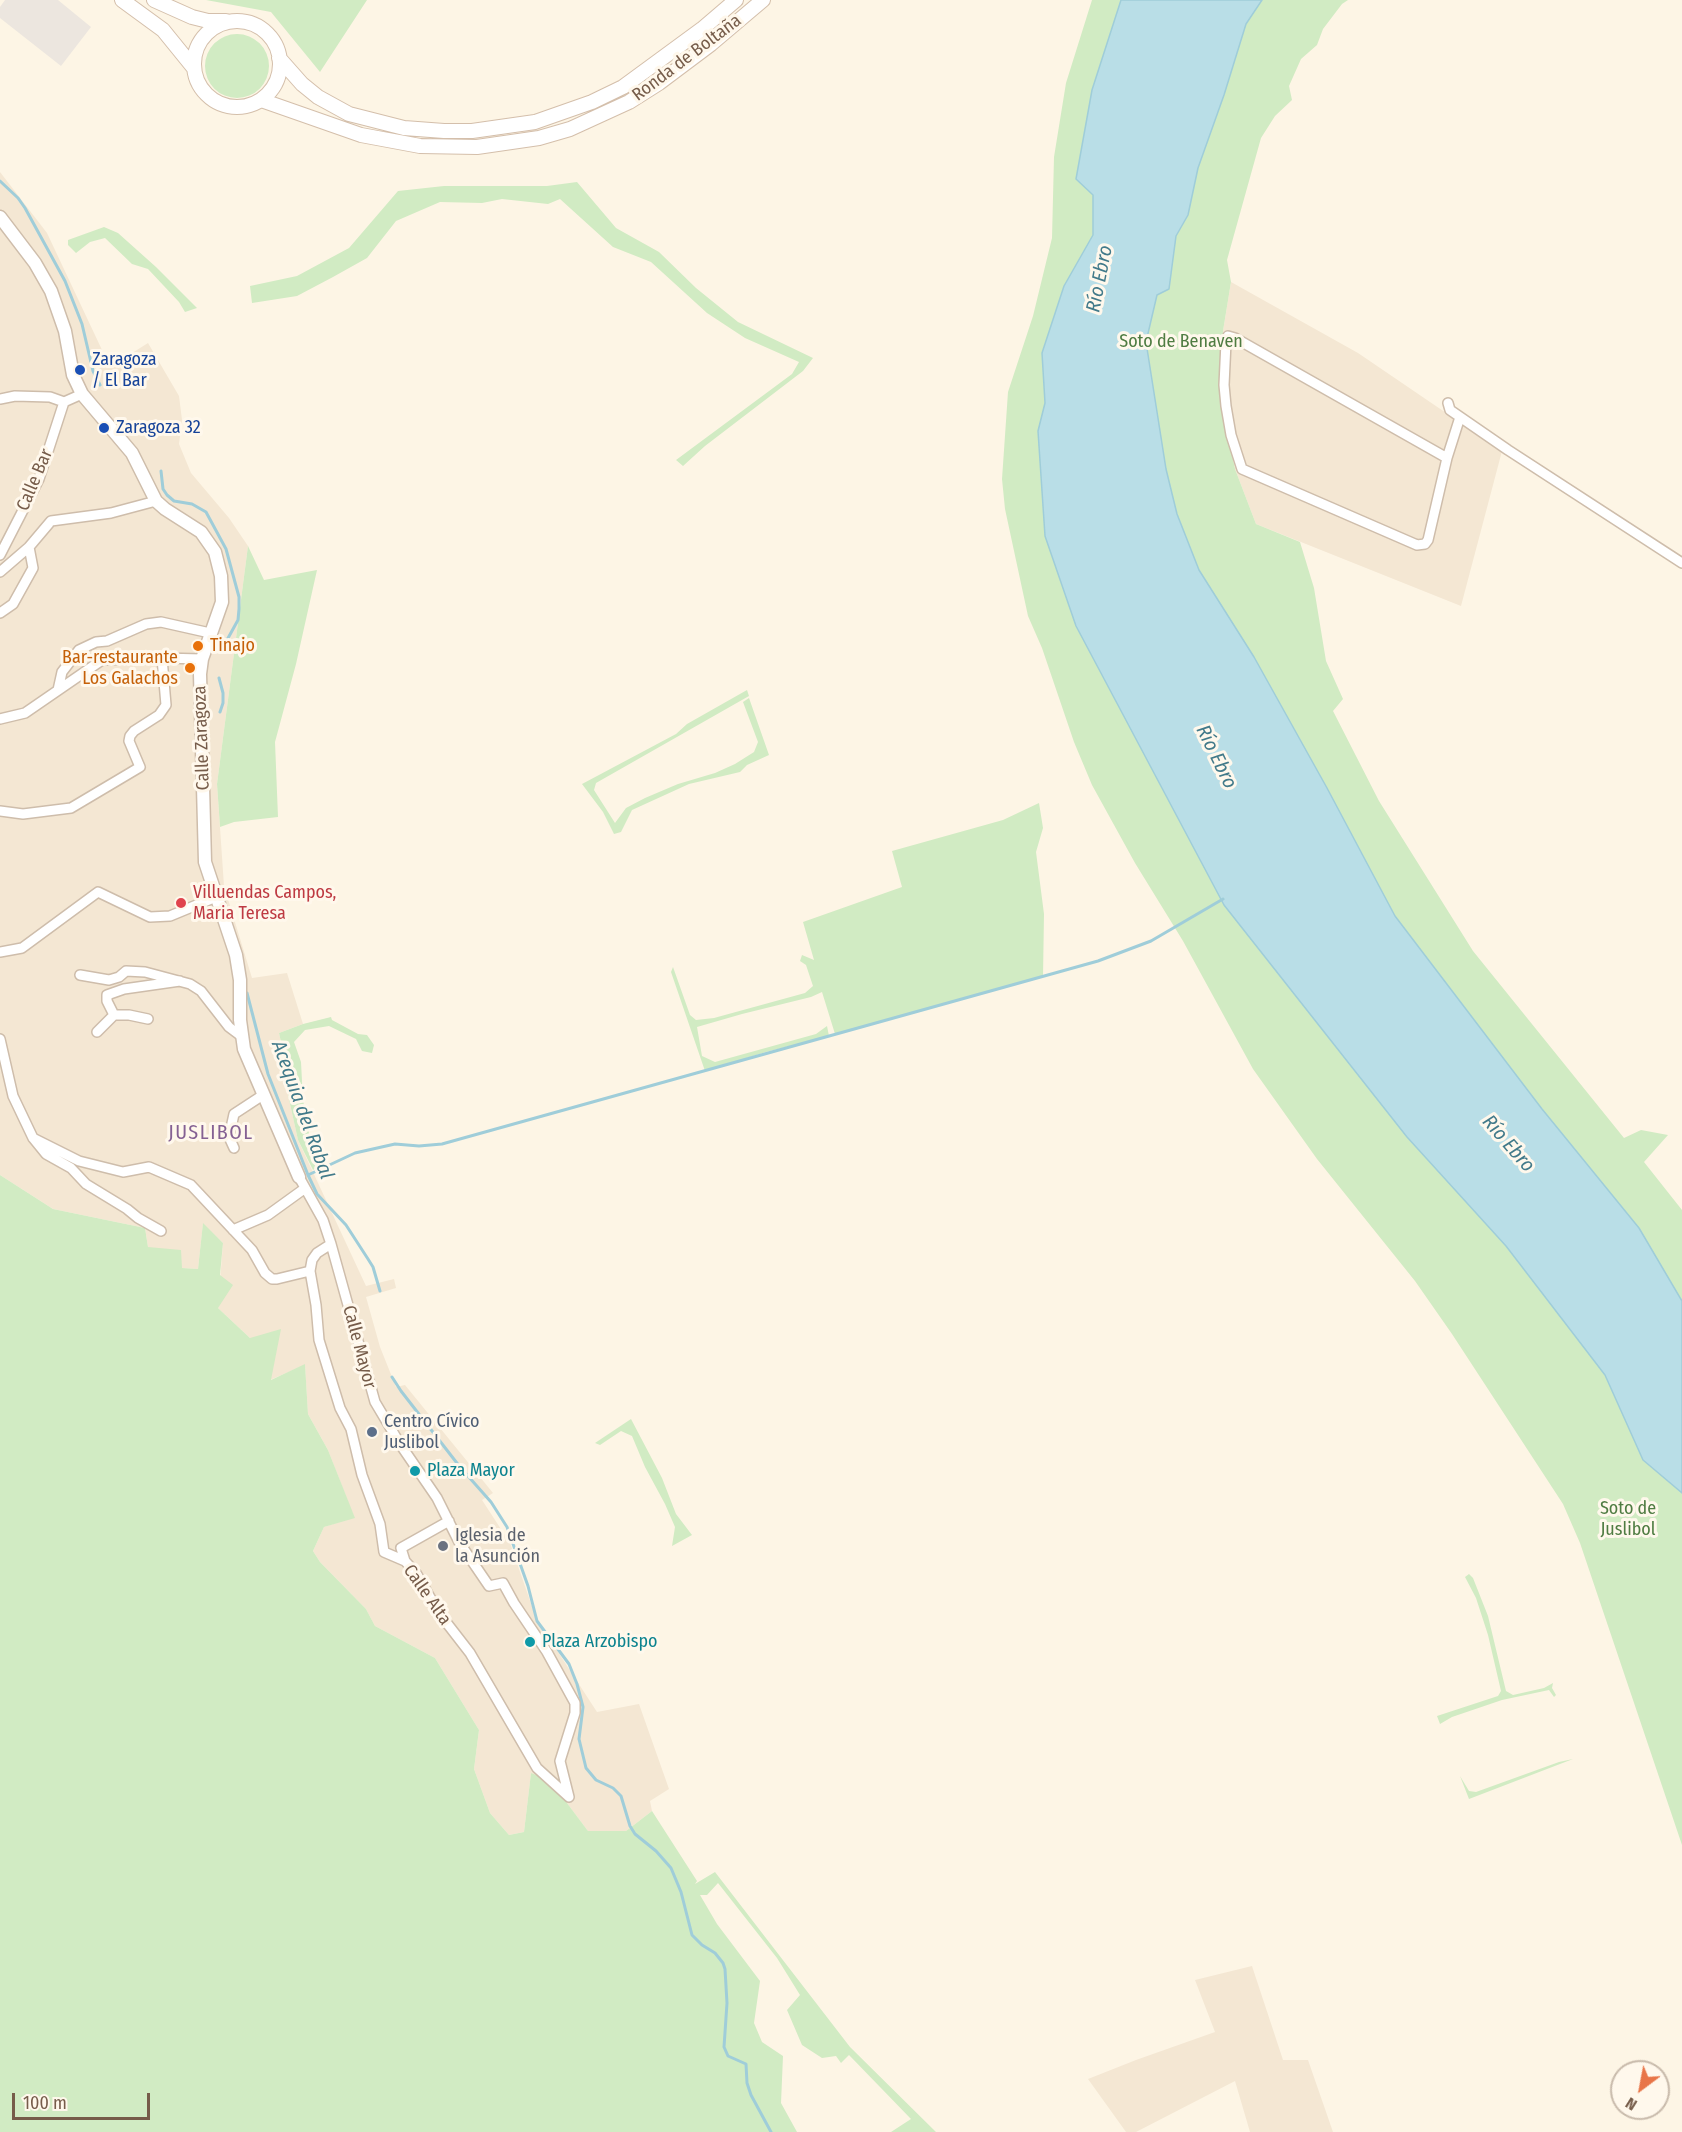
<!DOCTYPE html>
<meta charset="utf-8">
<style>
body{margin:0}
#map{position:relative;width:1682px;height:2132px;overflow:hidden;background:#fdf5e5;font-family:"Fira Sans Condensed",sans-serif}
canvas{display:block}
.north{position:absolute;left:1610px;top:2060px;width:60px;height:60px;box-sizing:border-box;background:#fff8ec;border:2px solid #c8baab;border-radius:50%;rotate:212deg;font-size:16px;font-weight:700;line-height:24px;text-align:center;color:#765c4a}
.north::after{content:'';display:block;margin:auto;width:21px;height:27px;background:#e87548;clip-path:polygon(50% 0,100% 100%,50% 72%,0 100%)}
.scale{position:absolute;left:12px;top:2093px;width:138px;height:27px;box-sizing:border-box;border:3px solid #765c4a;border-top:0;padding-left:8px;font-size:18px;line-height:21px;white-space:nowrap;color:#765c4a;-webkit-text-stroke:4px #fff8ec;paint-order:stroke}
</style>
<div id="map">
<canvas width="1682" height="2132"></canvas>
<div class="north">N</div>
<div class="scale">100 m</div>
</div>
<script>
const ctx = document.querySelector('canvas').getContext('2d');
ctx.lineJoin = 'round';
function fill(path, color) {
  ctx.fillStyle = color;
  ctx.fill(path, 'evenodd');
}
function toPath(rows) {
  const path = new Path2D();
  for (const r of rows) {
    if (r.length === 3) {
      path.moveTo(r[0] + r[2], r[1]);
      path.arc(r[0], r[1], r[2], 0, 2 * Math.PI);
      continue;
    }
    path.moveTo(r[0], r[1]);
    for (let i = 2; i < r.length; i += 2) path.lineTo(r[i], r[i + 1]);
  }
  return path;
}
function strokePath(path, color, width, dash) {
  ctx.strokeStyle = color;
  ctx.lineWidth = width;
  ctx.lineCap = dash ? 'butt' : 'round';
  ctx.setLineDash(dash || []);
  ctx.stroke(path);
}
function write(font, color, halo, rows, align = 'center') {
  ctx.font = font + ' "Fira Sans Condensed",sans-serif';
  ctx.lineWidth = 6;
  ctx.setLineDash([]);
  ctx.textBaseline = 'middle';
  ctx.strokeStyle = halo;
  ctx.fillStyle = color;
  for (const [text, x, y, turn = 0] of rows) {
    ctx.save();
    ctx.translate(x, y);
    ctx.rotate((+turn || 0) * Math.PI / 180);
    ctx.textAlign = isNaN(turn) ? turn : align;
    if (halo) ctx.strokeText(text, 0, 0);
    ctx.fillText(text, 0, 0);
    ctx.restore();
  }
}
fill(toPath([
 [0,172,47,233,110,367,148,343,179,396,182,420,179,444,191,473,229,518,248,546,217,784,224,886,252,978,287,973,303,1024,279,1033,288,1074,288,1095,298,1140,366,1286,394,1279,396,1288,366,1297,380,1347,396,1387,405,1385,493,1493,482,1500,510,1543,536,1618,597,1712,639,1704,669,1789,650,1801,652,1811,626,1831,588,1831,561,1795,531,1773,524,1832,509,1835,490,1813,474,1769,479,1730,435,1658,375,1626,366,1609,320,1562,313,1551,324,1527,354,1517,328,1450,308,1414,305,1365,270,1380,250,1338,218,1308,223,1243,203,1224,198,1269,181,1268,148,1247,145,1228,53,1209,0,1175],
 [1231,282,1358,353,1502,451,1461,606,1256,524,1235,469,1223,408,1223,331],
 [1252,1966,1283,2060,1308,2060,1333,2132,1250,2132,1235,2081,1136,2132,1126,2132,1088,2079,1136,2060,1215,2032,1195,1980]
]), '#f4e7d3');
fill(toPath([
 [5,0,58,0,91,27,61,66,0,18,0,7]
]), '#ece6df');
fill(toPath([
 [206,0,367,0,320,72,271,12],
 [1092,0,1121,0,1092,90,1094,235,1064,286,1042,353,1045,403,1038,431,1045,536,1076,626,1224,905,1407,1137,1506,1246,1605,1375,1643,1460,1682,1493,1682,1845,1580,1543,1563,1504,1452,1334,1415,1281,1317,1159,1253,1069,1183,941,1135,863,1092,785,1074,742,1042,648,1028,616,1005,509,1002,479,1008,392,1033,316,1052,238,1054,157,1066,83],
 [1262,0,1348,0,1342,4,1323,29,1317,45,1301,59,1289,86,1292,100,1275,116,1261,138,1227,260,1231,282,1223,331,1223,408,1235,469,1256,524,1300,542,1314,588,1326,661,1343,699,1333,711,1379,801,1473,951,1624,1138,1641,1130,1668,1135,1644,1162,1682,1210,1682,1301,1639,1228,1542,1109,1395,916,1327,788,1254,657,1199,570,1177,514,1166,469,1146,342,1157,295,1169,289,1176,236,1188,215,1198,168,1224,95,1246,24],
 [237,66,32],
 [577,182,616,228,659,252,696,288,738,322,813,358,803,371,705,446,683,466,676,460,792,374,799,362,745,338,707,313,651,262,613,247,560,199,548,204,502,199,482,203,440,202,396,221,367,258,333,277,297,296,252,303,250,286,297,276,349,248,398,191,444,186,547,186],
 [104,227,118,233,156,267,197,308,185,312,179,302,148,269,132,264,105,238,90,242,76,253,68,245,68,240],
 [248,546,264,580,317,570,296,664,275,742,278,817,234,822,220,827,217,784],
 [747,690,749,696,596,783,594,790,615,823,626,808,645,798,678,784,715,773,735,764,754,752,758,742,743,702,749,698,769,755,747,765,740,772,689,784,632,810,621,832,614,834,603,812,582,784,676,734,687,724],
 [1039,803,1043,828,1036,852,1044,914,1043,977,835,1034,822,992,811,997,742,1014,697,1027,702,1056,715,1062,816,1034,827,1026,829,1036,766,1052,705,1071,671,972,673,967,690,1015,696,1020,714,1018,805,993,813,986,806,965,800,961,802,955,814,960,803,922,902,887,892,851,1003,820],
 [331,1017,332,1020,358,1034,367,1035,374,1045,372,1053,362,1051,356,1039,329,1026,305,1030,294,1042,301,1062,303,1100,310,1139,314,1133,326,1163,313,1170,298,1140,288,1095,288,1074,279,1033,303,1024],
 [0,1175,53,1209,145,1228,148,1247,181,1250,182,1268,198,1269,203,1223,223,1243,220,1275,233,1285,218,1308,250,1338,281,1329,271,1380,305,1364,308,1414,328,1450,355,1518,324,1527,313,1551,320,1562,366,1609,375,1626,435,1658,479,1730,474,1769,490,1813,509,1835,524,1832,531,1773,541,1777,561,1795,588,1831,626,1831,652,1811,697,1881,695,1884,715,1872,850,2047,936,2132,891,2132,911,2119,849,2055,841,2063,836,2056,822,2058,802,2045,787,2010,800,1995,777,1958,718,1883,707,1895,700,1895,717,1924,760,1981,754,2023,762,2042,783,2056,781,2103,797,2132,0,2132],
 [631,1419,662,1478,676,1514,692,1535,672,1546,675,1527,665,1504,645,1467,632,1436,621,1431,600,1445,595,1443],
 [1469,1574,1473,1578,1488,1616,1506,1691,1513,1695,1544,1688,1553,1683,1552,1688,1556,1695,1554,1697,1549,1690,1502,1700,1452,1717,1440,1724,1437,1716,1498,1696,1501,1691,1488,1635,1476,1598,1465,1577],
 [1573,1759,1469,1799,1460,1776,1469,1791,1476,1792,1559,1762]
]), '#d1ebc3');
const water = toPath([
 [1121,0,1262,0,1246,24,1224,95,1198,168,1188,215,1176,236,1169,289,1157,295,1146,342,1166,469,1177,514,1199,570,1254,657,1327,788,1395,916,1542,1109,1639,1228,1682,1301,1682,1493,1643,1460,1605,1375,1506,1246,1407,1137,1224,905,1076,626,1045,536,1038,431,1045,403,1042,353,1064,286,1093,235,1093,195,1076,179,1092,90,1121,0]
]);
fill(water, '#b9dee7');
strokePath(water, '#9fcdd9', 1.5);
strokePath(toPath([
 [0,181,18,198,25,208,65,281,82,324,93,371,100,385],
 [161,471,163,489,167,495,174,501,192,504,206,512,226,549,239,597,239,609,238,620,222,649],
 [219,678,223,693,223,703,220,712],
 [247,993,268,1074,308,1175,317,1194,346,1225,368,1259,373,1267,380,1291],
 [308,1175,355,1153,395,1144,419,1146,442,1144,1098,961,1151,941,1223,899],
 [392,1377,401,1391,460,1467,491,1502,507,1527,528,1586,537,1621,569,1664,577,1684,583,1707,579,1739,586,1768,596,1780,613,1788,621,1796,630,1826,635,1834,656,1851,671,1868,681,1892,692,1935,702,1945,715,1953,723,1963,725,1969,727,2003,724,2047,728,2056,746,2064,747,2083,751,2095,771,2132]
]), '#9fcdd9', 3);
const minor = toPath([
 [0,399,15,396,50,397,64,402,82,394],
 [1448,403,1450,410,1508,450,1682,563],
 [1447,458,1235,338,1228,336,1226,342,1224,385,1226,406,1231,435,1242,469,1417,545,1425,544,1428,540,1447,458,1460,417],
 [0,555,39,479,64,402],
 [0,572,29,547,51,521,111,513,156,501],
 [0,613,13,604,33,568,29,547],
 [58,690,62,672,79,650,96,642,107,641,146,624,161,622,210,633],
 [0,719,25,713,102,660,162,658,202,659],
 [0,811,23,814,71,808,140,767,129,741,130,736,134,731,159,715,166,705,162,658],
 [0,952,22,948,98,892,150,917,170,916,216,897],
 [80,975,109,980,119,977,126,971,145,972,190,984,201,991,229,1027,241,1036],
 [114,1015,107,1001,107,995,124,989,180,981],
 [97,1032,114,1015,129,1015,148,1019],
 [0,1039,13,1096,33,1138,46,1154,71,1168,86,1184,127,1209,138,1218,161,1231],
 [33,1138,79,1161,123,1172,149,1167,191,1185,252,1250,265,1273,272,1279,277,1279,310,1271,312,1260,317,1253,331,1244],
 [234,1148,229,1137,234,1114,263,1095],
 [299,1177,323,1220,331,1244,375,1402,400,1444,437,1498,459,1542,489,1586,503,1583,514,1603,547,1652,575,1703,575,1713,560,1761,569,1797],
 [233,1230,268,1215,304,1189],
 [310,1271,316,1305,319,1340,340,1408,351,1429,362,1475,380,1524,384,1552,405,1561,416,1573,439,1613,470,1653,537,1768,569,1797],
 [405,1561,401,1548,449,1521]
]);
const tertiary = toPath([
 [0,217,35,263,51,291,65,331,73,375,82,394,132,453,156,501,165,509,201,532,215,552,221,576,222,602,202,659,200,674,205,862,236,955,240,980,240,1020,244,1049,299,1177]
]);
const secondary = toPath([
 [122,0,163,30,193,67],
 [154,0,192,17,208,21,226,21],
 [237,64,43],
 [279,58,302,84,318,97,349,114,404,128,444,131,472,131,535,122,592,102,623,87,702,29,736,0],
 [261,100,361,135,420,146,477,147,539,138,570,129,629,102,659,83,711,44,763,0]
]);
strokePath(minor, '#cebdab', 12);
strokePath(tertiary, '#cebdab', 15);
strokePath(secondary, '#d4bfab', 16);
strokePath(minor, '#fff', 9);
strokePath(tertiary, '#fff', 12);
strokePath(secondary, '#fff', 14);
for (const [x, y, r, color] of [
 [80,370,6,"#1a4fb4"],
 [104,428,6,"#1a4fb4"],
 [198,646,6,"#e8710a"],
 [190,668,6,"#e8710a"],
 [181,903,6,"#e0444e"],
 [372,1432,6,"#5c6f8a"],
 [415,1471,6,"#0f9aa8"],
 [443,1546,6,"#6b7280"],
 [530,1642,6,"#0f9aa8"]
]) {
  const dot = new Path2D();
  dot.arc(x, y, r, 0, 2 * Math.PI);
  ctx.fillStyle = color;
  ctx.fill(dot);
  strokePath(dot, '#fff8ec', 2);
}
write('18px', '#765c4a', '#fff8ec', [
 ["Ronda de Boltaña",687,58,-37],
 ["Calle Bar",35,480,-67],
 ["Calle Zaragoza",202,738,-92],
 ["Calle Mayor",359,1347,75],
 ["Calle Alta",427,1595,55]
]);
write('18px', '#4f7c42', '#fff8ec', [
 ["Soto de Benaven",1181,342],
 ["Soto de",1628,1509],
 ["Juslibol",1628,1530]
]);
write('18px', '#164399', '#fff8ec', [
 ["Zaragoza",92,360],
 ["/ El Bar",92,381],
 ["Zaragoza 32",116,428]
], 'left');
write('18px', '#c56008', '#fff8ec', [
 ["Tinajo",210,646],
 ["Bar-restaurante",178,658,"right"],
 ["Los Galachos",178,679,"right"]
], 'left');
write('18px', '#be3a42', '#fff8ec', [
 ["Villuendas Campos,",193,893],
 ["Maria Teresa",193,914]
], 'left');
write('18px', '#4e5e75', '#fff8ec', [
 ["Centro Cívico",384,1422],
 ["Juslibol",384,1443]
], 'left');
write('18px', '#0d838f', '#fff8ec', [
 ["Plaza Mayor",427,1471],
 ["Plaza Arzobispo",542,1642]
], 'left');
write('18px', '#5b616d', '#fff8ec', [
 ["Iglesia de",455,1536],
 ["la Asunción",455,1557]
], 'left');
write('italic 20px', '#427a8a', '#fff8ec', [
 ["Río Ebro",1100,279,-79],
 ["Río Ebro",1216,757,64],
 ["Acequia del Rabal",302,1110,70],
 ["Río Ebro",1508,1144,49]
]);
ctx.letterSpacing = '1.5px';
write('20px', '#856193', '#fff8ec', [
 ["JUSLIBOL",211,1133]
]);
ctx.letterSpacing = '0px';
</script>
